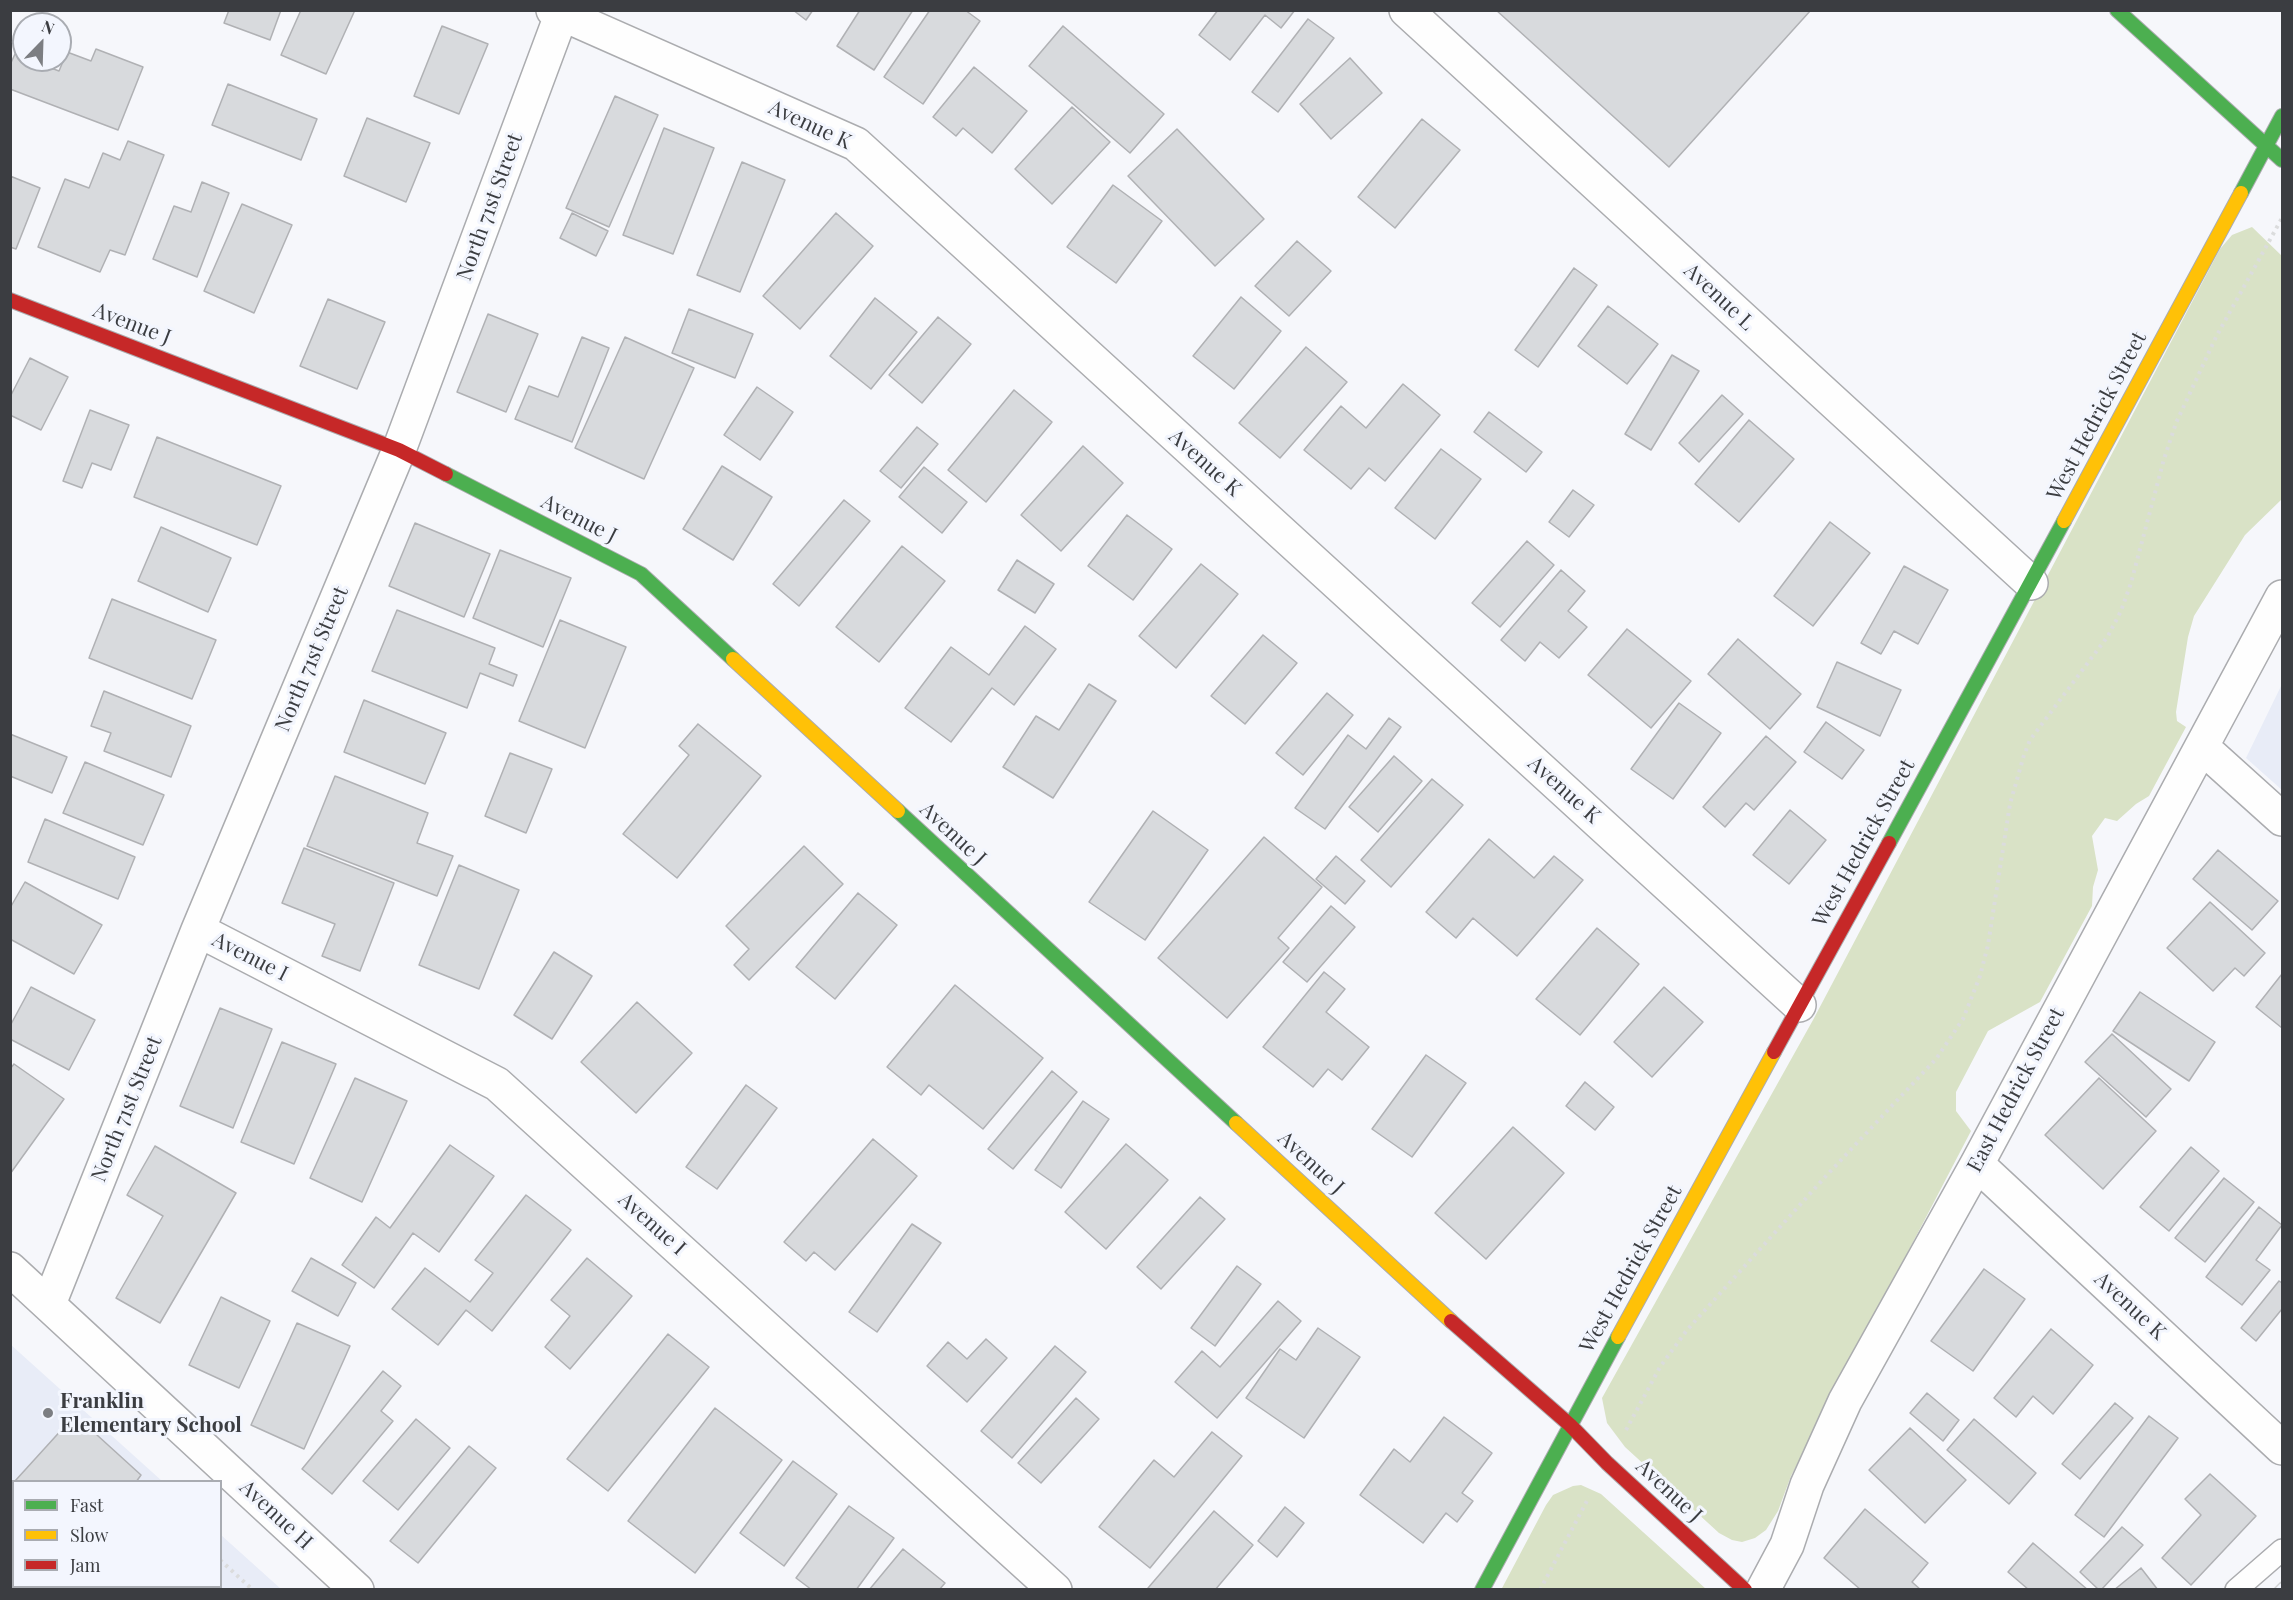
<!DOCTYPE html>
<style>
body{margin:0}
#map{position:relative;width:2293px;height:1600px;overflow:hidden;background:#f6f7fb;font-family:"Playfair Display",serif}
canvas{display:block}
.frame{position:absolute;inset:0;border:12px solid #3b3d41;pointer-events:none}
.legend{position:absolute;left:12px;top:1480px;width:210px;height:108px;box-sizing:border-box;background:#f3f6fe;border:2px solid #a9acb2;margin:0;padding:8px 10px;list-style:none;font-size:18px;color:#3b3d41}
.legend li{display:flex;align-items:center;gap:12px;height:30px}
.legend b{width:30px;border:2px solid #a9acb2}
.north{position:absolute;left:12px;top:12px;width:60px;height:60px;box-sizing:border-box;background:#f3f6fe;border:2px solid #a9acb2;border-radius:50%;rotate:23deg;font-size:16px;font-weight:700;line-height:24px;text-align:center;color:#3b3d41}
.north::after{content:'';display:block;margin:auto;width:21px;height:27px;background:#7c7e82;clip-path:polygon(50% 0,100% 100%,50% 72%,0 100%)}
</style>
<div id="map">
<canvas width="2293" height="1600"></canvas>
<div class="frame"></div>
<ul class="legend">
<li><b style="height:8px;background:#4caf50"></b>Fast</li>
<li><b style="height:8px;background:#ffc107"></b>Slow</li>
<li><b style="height:8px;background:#c62828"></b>Jam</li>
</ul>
<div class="north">N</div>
</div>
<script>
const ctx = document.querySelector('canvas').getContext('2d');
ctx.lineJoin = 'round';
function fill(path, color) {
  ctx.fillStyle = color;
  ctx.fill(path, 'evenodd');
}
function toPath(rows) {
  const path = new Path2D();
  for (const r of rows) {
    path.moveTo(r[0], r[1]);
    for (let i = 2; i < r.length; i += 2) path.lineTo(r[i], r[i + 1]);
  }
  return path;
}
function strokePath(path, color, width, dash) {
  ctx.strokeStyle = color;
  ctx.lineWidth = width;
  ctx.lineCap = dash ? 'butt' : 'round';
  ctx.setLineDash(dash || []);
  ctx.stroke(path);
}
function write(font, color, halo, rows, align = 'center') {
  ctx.font = font + ' "Playfair Display",serif';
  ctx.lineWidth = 6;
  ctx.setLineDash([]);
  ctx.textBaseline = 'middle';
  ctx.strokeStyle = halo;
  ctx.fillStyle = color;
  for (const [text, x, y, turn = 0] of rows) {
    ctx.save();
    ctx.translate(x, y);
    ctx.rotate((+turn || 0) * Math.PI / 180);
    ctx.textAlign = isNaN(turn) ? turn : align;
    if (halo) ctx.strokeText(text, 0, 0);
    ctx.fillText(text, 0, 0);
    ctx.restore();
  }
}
fill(toPath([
 [2282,684,2282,790,2246,758],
 [10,1344,162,1481,14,1482,14,1586,220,1586,221,1535,281,1589,11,1589]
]), '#e8ecf7');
fill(toPath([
 [2252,227,2282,256,2282,499,2245,535,2194,616,2188,637,2176,712,2177,721,2186,727,2149,796,2136,804,2117,821,2105,818,2092,836,2098,870,2093,887,2092,906,2040,1002,1988,1031,1956,1092,1956,1111,1971,1131,1791,1476,1778,1511,1766,1530,1755,1538,1742,1542,1732,1540,1719,1533,1625,1447,1607,1423,1602,1398,1813,1020,2220,249,2232,235],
 [1581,1485,1601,1494,1706,1589,1501,1590,1546,1505,1553,1495,1573,1486]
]), '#d9e2c6');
const building = toPath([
 [229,10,281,10,270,40,224,23,229,10],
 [301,10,355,10,326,74,281,55,301,10],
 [793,10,813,10,806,20,793,10],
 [860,10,913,10,874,70,837,46,860,10],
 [930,10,965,10,980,21,923,104,884,77,930,10],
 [1218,10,1295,10,1281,28,1265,15,1230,60,1199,35,1218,10],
 [1496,10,1811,10,1669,167,1496,10],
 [1308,19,1334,38,1278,112,1252,92,1308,19],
 [442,26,488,44,459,114,414,96,442,26],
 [1063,26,1164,114,1130,153,1029,66,1063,26],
 [96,49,143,67,118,130,10,89,10,65,15,54,24,57,24,60,30,60,59,71,67,52,91,61,96,49],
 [1350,58,1382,93,1331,139,1300,104,1350,58],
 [974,67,1027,111,992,153,963,128,956,136,933,117,974,67],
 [228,84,317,119,301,160,212,125,228,84],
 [615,96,658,115,609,227,566,208,615,96],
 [1072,107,1110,142,1052,204,1015,169,1072,107],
 [367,118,430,143,406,202,344,176,367,118],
 [1422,119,1460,150,1395,228,1358,197,1422,119],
 [664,128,714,148,673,254,623,235,664,128],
 [1177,129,1264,219,1215,266,1128,176,1177,129],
 [128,141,164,155,125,255,110,250,100,272,38,247,65,179,89,188,103,153,120,160,128,141],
 [742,162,785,180,740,292,697,275,742,162],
 [10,176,40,188,16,249,10,247,10,176],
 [202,182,229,193,197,277,153,259,174,206,191,212,202,182],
 [1113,185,1162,221,1116,283,1067,247,1113,185],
 [242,204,292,225,254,313,204,291,242,204],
 [572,213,608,231,596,256,560,238,572,213],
 [836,213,873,246,800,329,763,296,836,213],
 [1297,241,1331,271,1289,316,1255,286,1297,241],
 [1574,268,1597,285,1538,367,1515,350,1574,268],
 [1241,297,1281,331,1234,389,1193,356,1241,297],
 [875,298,917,332,871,389,830,356,875,298],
 [328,299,385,322,357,389,300,366,328,299],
 [1608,306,1658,344,1627,384,1578,346,1608,306],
 [689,309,753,334,735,378,672,353,689,309],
 [488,314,538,334,506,412,457,392,488,314],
 [938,317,971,344,922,403,889,375,938,317],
 [582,337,609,348,572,442,515,419,529,386,558,397,582,337],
 [625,337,694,368,644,479,575,448,625,337],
 [1306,347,1347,382,1280,458,1239,423,1306,347],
 [1672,355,1699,371,1651,450,1625,434,1672,355],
 [30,358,68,377,41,430,10,415,10,397,30,358],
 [1403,384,1440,415,1385,481,1369,468,1351,489,1304,450,1341,406,1366,428,1403,384],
 [757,387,793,412,760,460,724,435,757,387],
 [1014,390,1052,422,986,502,948,470,1014,390],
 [1722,395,1743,414,1699,462,1679,443,1722,395],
 [90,410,129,425,111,470,92,463,82,488,63,481,90,410],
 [1489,412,1542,452,1526,472,1474,432,1489,412],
 [1749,420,1794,459,1739,522,1695,484,1749,420],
 [917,427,938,444,901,488,880,471,917,427],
 [157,437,281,486,257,545,134,497,157,437],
 [1083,446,1123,483,1061,551,1021,515,1083,446],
 [1441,449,1481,479,1435,539,1395,508,1441,449],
 [722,466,772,497,733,560,683,529,722,466],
 [924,467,967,502,942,533,899,497,924,467],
 [1573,490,1594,505,1569,537,1549,522,1573,490],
 [844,500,870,521,799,606,773,584,844,500],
 [1127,515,1172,549,1133,600,1088,566,1127,515],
 [1830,522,1870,553,1813,626,1774,596,1830,522],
 [415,523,490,554,464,617,389,586,415,523],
 [161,527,231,558,208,612,138,581,161,527],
 [1527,541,1554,565,1500,627,1472,603,1527,541],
 [902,546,945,581,879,662,836,627,902,546],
 [500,550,571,578,543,647,473,618,500,550],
 [1017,560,1054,584,1035,613,998,590,1017,560],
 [1201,564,1238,594,1176,668,1139,636,1201,564],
 [1904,566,1948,590,1918,644,1894,631,1881,654,1861,643,1904,566],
 [1561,570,1585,591,1568,611,1587,627,1559,658,1540,642,1525,661,1501,640,1561,570],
 [112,599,216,640,192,699,89,658,112,599],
 [397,610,495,648,489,664,517,675,513,686,480,673,467,708,372,671,397,610],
 [560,620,626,647,585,748,519,721,560,620],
 [1025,626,1056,649,1014,705,992,688,951,742,905,708,951,647,989,675,1025,626],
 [1627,629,1691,681,1651,728,1588,675,1627,629],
 [1263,635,1297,663,1245,724,1211,696,1263,635],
 [1738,639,1801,694,1770,729,1708,674,1738,639],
 [1837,662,1901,690,1880,736,1817,707,1837,662],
 [1089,684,1116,701,1053,798,1003,767,1036,716,1059,730,1089,684],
 [104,691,191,726,171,777,104,751,111,733,91,726,104,691],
 [1327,693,1353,715,1303,775,1276,753,1327,693],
 [364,700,446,733,425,784,344,752,364,700],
 [1679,703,1721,733,1673,799,1631,769,1679,703],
 [1389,718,1401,727,1325,829,1295,808,1348,735,1366,749,1389,718],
 [1826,722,1864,750,1842,779,1804,752,1826,722],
 [698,724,761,776,677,878,623,834,689,755,679,746,698,724],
 [10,734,67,757,52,793,10,776,10,734],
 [1766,736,1796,762,1754,810,1746,803,1725,827,1703,807,1766,736],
 [510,753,552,769,526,833,485,816,510,753],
 [1394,756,1422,781,1378,832,1349,807,1394,756],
 [85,762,164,795,143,845,63,813,85,762],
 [335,776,428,813,417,843,453,856,437,896,307,846,335,776],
 [1432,779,1463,805,1391,887,1361,860,1432,779],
 [1790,810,1826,840,1789,884,1753,855,1790,810],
 [1153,811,1208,850,1145,940,1089,902,1153,811],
 [45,819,135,857,118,899,28,862,45,819],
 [1264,837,1322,887,1278,938,1289,948,1227,1018,1158,958,1264,837],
 [1489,839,1534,878,1554,856,1583,880,1517,956,1473,918,1456,938,1426,912,1489,839],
 [804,846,843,884,749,980,734,965,749,949,726,926,804,846],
 [304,848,394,883,360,971,322,956,335,924,282,903,304,848],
 [2218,850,2278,901,2252,930,2193,879,2218,850],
 [1336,856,1365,881,1345,904,1316,879,1336,856],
 [459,865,519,890,479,989,419,965,459,865],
 [25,882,102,925,74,974,10,939,10,908,25,882],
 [858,893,897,925,835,999,796,967,858,893],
 [2210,902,2265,953,2244,976,2235,968,2213,991,2167,948,2210,902],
 [1331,906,1355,927,1307,982,1283,962,1331,906],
 [1597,928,1639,964,1580,1035,1536,999,1597,928],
 [554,952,592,976,552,1039,514,1015,554,952],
 [1324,972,1345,989,1326,1012,1369,1047,1342,1080,1328,1069,1313,1087,1263,1047,1324,972],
 [2282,974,2282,1028,2256,1007,2282,974],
 [955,985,1043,1058,983,1129,929,1085,921,1095,887,1067,955,985],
 [31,987,95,1020,69,1070,10,1039,10,1026,31,987],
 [1664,987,1703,1022,1652,1077,1614,1042,1664,987],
 [2140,992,2215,1042,2189,1081,2113,1031,2140,992],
 [637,1002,692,1053,636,1113,581,1062,637,1002],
 [220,1008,272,1029,233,1128,180,1106,220,1008],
 [2112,1034,2171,1089,2146,1117,2085,1062,2112,1034],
 [282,1042,336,1064,294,1164,241,1142,282,1042],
 [1426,1055,1466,1083,1412,1157,1372,1129,1426,1055],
 [14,1064,64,1099,10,1174,10,1069,14,1064],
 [1052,1071,1077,1092,1013,1169,988,1149,1052,1071],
 [355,1078,407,1101,362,1202,310,1178,355,1078],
 [2099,1078,2156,1131,2103,1189,2045,1135,2099,1078],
 [1585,1082,1614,1107,1595,1130,1566,1106,1585,1082],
 [746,1085,777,1108,717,1189,686,1167,746,1085],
 [1083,1101,1109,1119,1061,1188,1035,1170,1083,1101],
 [1513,1127,1564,1173,1486,1259,1435,1213,1513,1127],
 [873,1139,917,1176,835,1270,814,1252,806,1261,784,1242,873,1139],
 [1126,1144,1168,1180,1106,1249,1065,1212,1126,1144],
 [450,1145,494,1176,439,1252,413,1233,374,1288,342,1265,376,1217,390,1228,450,1145],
 [155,1146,236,1193,160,1323,116,1298,163,1216,127,1195,155,1146],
 [2191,1147,2219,1171,2169,1231,2140,1207,2191,1147],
 [2224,1178,2254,1202,2205,1262,2175,1238,2224,1178],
 [526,1195,571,1230,492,1331,466,1310,438,1345,392,1309,425,1268,470,1302,493,1273,475,1260,526,1195],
 [1200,1197,1225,1219,1161,1289,1137,1267,1200,1197],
 [2259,1207,2282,1225,2256,1260,2270,1270,2242,1305,2206,1277,2259,1207],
 [912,1224,941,1243,877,1332,849,1312,912,1224],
 [311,1258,356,1283,338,1316,292,1291,311,1258],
 [587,1258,632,1296,570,1369,545,1347,570,1316,551,1300,587,1258],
 [1237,1266,1261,1284,1215,1346,1191,1328,1237,1266],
 [1984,1269,2025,1299,1973,1371,1931,1341,1984,1269],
 [2279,1281,2282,1283,2282,1309,2256,1341,2241,1328,2279,1281],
 [221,1297,270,1321,239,1388,189,1365,221,1297],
 [1278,1301,1301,1321,1217,1418,1175,1382,1202,1351,1220,1367,1278,1301],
 [297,1323,350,1346,304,1449,251,1425,297,1323],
 [1318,1328,1360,1357,1304,1438,1246,1398,1280,1349,1296,1360,1318,1328],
 [2051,1329,2093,1365,2053,1414,2033,1396,2016,1417,1994,1398,2051,1329],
 [668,1334,709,1367,608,1491,567,1459,668,1334],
 [986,1339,1007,1358,967,1402,927,1366,948,1342,967,1359,986,1339],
 [1055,1346,1086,1372,1012,1458,981,1431,1055,1346],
 [383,1371,401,1386,381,1411,393,1421,332,1494,302,1469,383,1371],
 [1927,1393,1959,1420,1943,1441,1910,1413,1927,1393],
 [1076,1398,1099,1419,1041,1483,1018,1463,1076,1398],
 [2115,1403,2133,1418,2080,1479,2062,1464,2115,1403],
 [715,1408,782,1460,695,1573,628,1521,715,1408],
 [75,1415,141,1475,136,1482,15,1481,75,1415],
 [2149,1416,2178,1438,2104,1537,2075,1515,2149,1416],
 [1444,1417,1492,1453,1462,1493,1473,1501,1457,1522,1446,1513,1423,1543,1360,1495,1394,1449,1410,1462,1444,1417],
 [416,1419,450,1448,398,1510,363,1481,416,1419],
 [1974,1419,2036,1473,2009,1504,1947,1450,1974,1419],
 [1910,1428,1966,1480,1925,1523,1869,1470,1910,1428],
 [1212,1432,1242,1456,1150,1568,1099,1527,1154,1460,1174,1477,1212,1432],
 [469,1446,496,1468,418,1563,390,1541,469,1446],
 [793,1461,837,1494,784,1566,740,1533,793,1461],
 [2210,1474,2256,1516,2191,1585,2162,1558,2201,1515,2185,1499,2210,1474],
 [849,1506,894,1538,856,1590,812,1590,796,1578,849,1506],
 [1285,1507,1304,1523,1277,1557,1258,1541,1285,1507],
 [1865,1509,1928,1563,1912,1582,1921,1590,1861,1590,1824,1558,1865,1509],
 [1214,1511,1253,1545,1215,1590,1149,1590,1148,1588,1214,1511],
 [2122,1527,2143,1545,2101,1590,2099,1590,2080,1572,2122,1527],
 [2033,1543,2088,1590,2029,1590,2008,1572,2033,1543],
 [903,1549,945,1583,939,1590,869,1590,903,1549],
 [2141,1568,2158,1590,2114,1590,2141,1568],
 [35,1586,92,1586,95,1590,33,1590,35,1586]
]);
fill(building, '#d8dadd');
strokePath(building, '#b0b1b4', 1.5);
const lane = toPath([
 [2236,1590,2282,1550]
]);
const street = toPath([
 [553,10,856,144,1799,1005],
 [1406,10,2031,583],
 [2202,747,2282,819],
 [198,930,497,1084,1055,1590],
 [1977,1164,2282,1448],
 [10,1269,357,1590],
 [49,1304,198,930,399,450,563,10],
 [1763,1590,1787,1545,1807,1485,1845,1401,1977,1164,2282,597]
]);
const fast = toPath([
 [2117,10,2282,160],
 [2241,193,2282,116],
 [446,474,641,574,733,659],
 [898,811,1236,1123],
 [1889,843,2064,521],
 [1482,1590,1618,1337]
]);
const slow = toPath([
 [2064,521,2241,193],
 [733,659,898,811],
 [1236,1123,1451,1321],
 [1618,1337,1774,1052]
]);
const jam = toPath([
 [10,300,399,450,446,474],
 [1774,1052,1889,843],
 [1451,1321,1570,1425,1607,1463,1745,1590]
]);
strokePath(lane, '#abacaf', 24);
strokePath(street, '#abacaf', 36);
strokePath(fast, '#abacaf', 16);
strokePath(slow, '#abacaf', 16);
strokePath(jam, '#abacaf', 16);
strokePath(toPath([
 [1626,1430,1660,1367,1687,1330,1826,1176,1936,1059,1963,1019,1980,976,1988,945,2010,804,2024,755,2030,740,2108,636,2121,611,2131,583,2164,459,2176,423,2216,337,2282,218],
 [220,1560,253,1590],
 [1540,1590,1589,1497]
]), '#dbdcdd', 4, [3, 4.5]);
strokePath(lane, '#fefefe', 21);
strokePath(street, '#fefefe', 33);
strokePath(fast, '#4caf50', 14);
strokePath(slow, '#ffc107', 14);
strokePath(jam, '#c62828', 14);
const rail = toPath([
 [2277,1590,2282,1585]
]);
strokePath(rail, '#d1d2d3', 7);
strokePath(rail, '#f3f6fe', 4.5, [14]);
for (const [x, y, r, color] of [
 [48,1413,6,"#7c7e82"]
]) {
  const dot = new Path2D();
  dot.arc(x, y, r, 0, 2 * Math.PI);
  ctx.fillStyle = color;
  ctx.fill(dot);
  strokePath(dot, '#f3f6fe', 2);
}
write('21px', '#3b3d41', '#f3f6fe', [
 ["Avenue K",810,125,25],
 ["North 71st Street",490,207,-70],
 ["Avenue L",1719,297,43],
 ["Avenue J",132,324,21],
 ["West Hedrick Street",2097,416,-62],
 ["Avenue K",1205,463,42],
 ["Avenue J",579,519,27],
 ["North 71st Street",312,659,-67],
 ["Avenue K",1564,790,42],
 ["Avenue J",953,834,43],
 ["West Hedrick Street",1864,843,-61],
 ["Avenue I",250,957,27],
 ["East Hedrick Street",2016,1090,-62],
 ["North 71st Street",127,1109,-68],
 ["Avenue J",1311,1163,43],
 ["Avenue I",652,1224,42],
 ["West Hedrick Street",1631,1269,-61],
 ["Avenue K",2130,1306,43],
 ["Avenue J",1669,1491,43],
 ["Avenue H",276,1515,43]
]);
write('bold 21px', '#3b3d41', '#f3f6fe', [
 ["Franklin",60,1401],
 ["Elementary School",60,1425]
], 'left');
</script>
